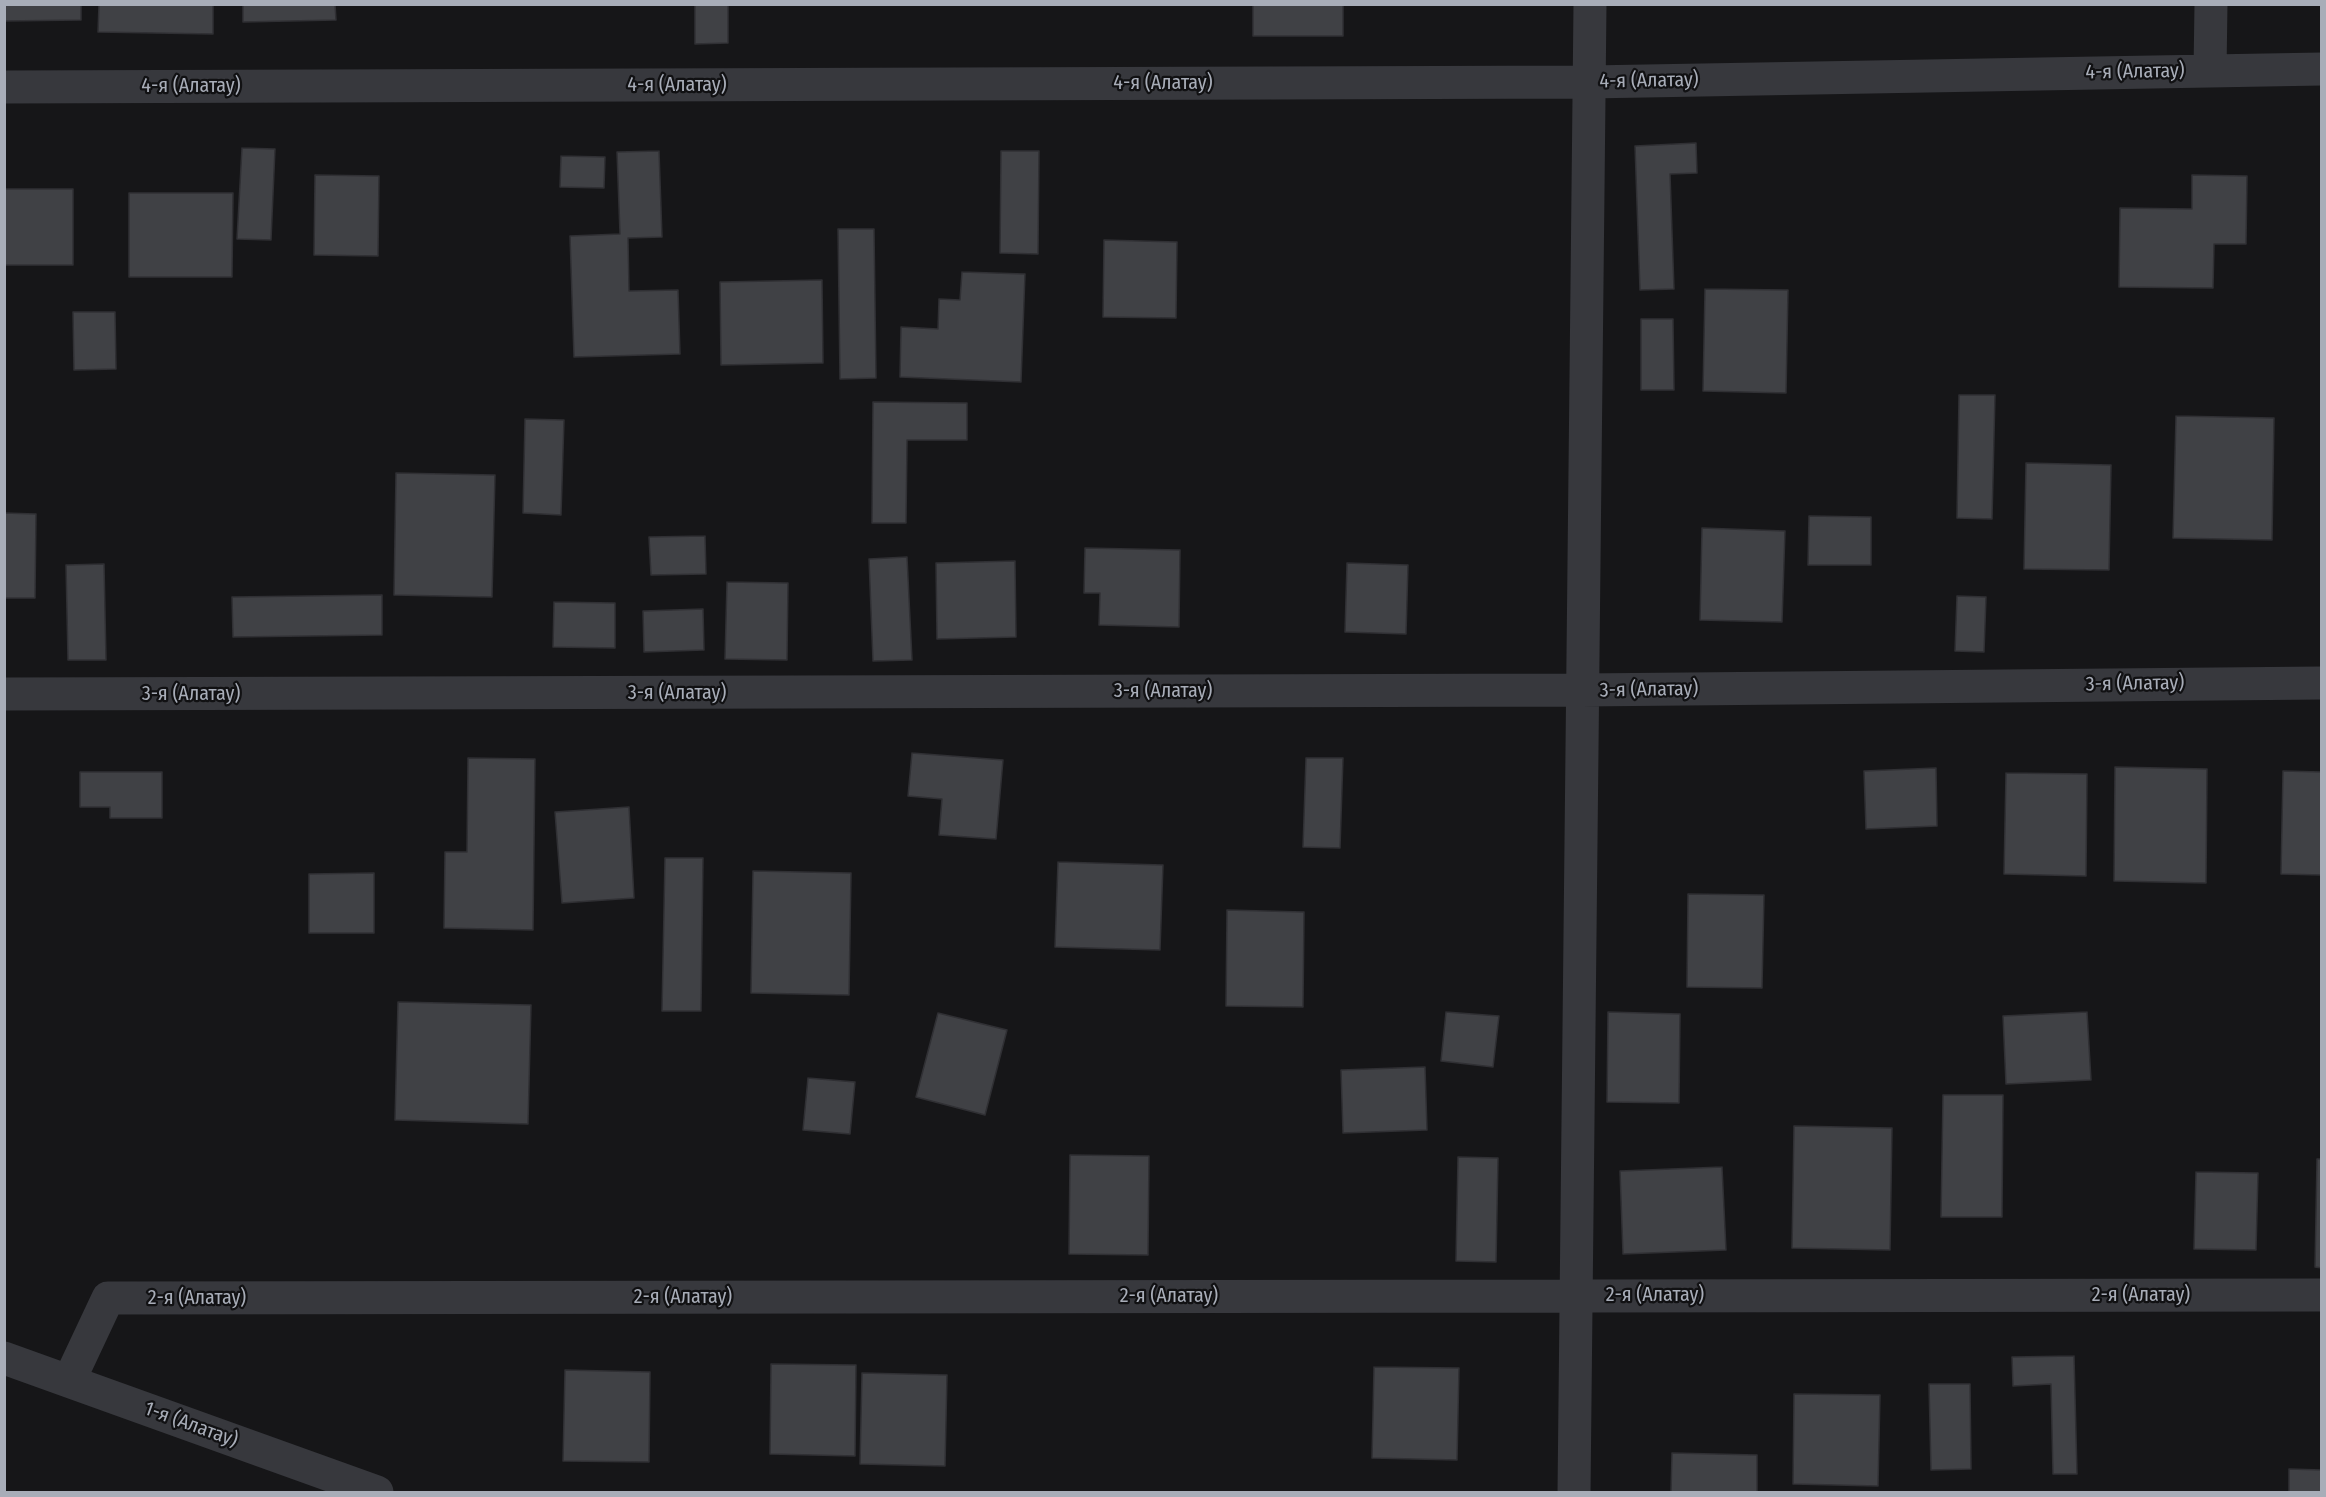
<!DOCTYPE html>
<meta charset="utf-8">
<style>
body{margin:0}
#map{position:relative;width:2326px;height:1497px;overflow:hidden;background:#161618;font-family:"Fira Sans Condensed",sans-serif}
canvas{display:block}
.frame{position:absolute;inset:0;border:6px solid #a8adb8;pointer-events:none}
</style>
<div id="map">
<canvas width="2326" height="1497"></canvas>
<div class="frame"></div>
</div>
<script>
const ctx = document.querySelector('canvas').getContext('2d');
ctx.lineJoin = 'round';
function fill(path, color) {
  ctx.fillStyle = color;
  ctx.fill(path, 'evenodd');
}
function toPath(rows) {
  const path = new Path2D();
  for (const r of rows) {
    path.moveTo(r[0], r[1]);
    for (let i = 2; i < r.length; i += 2) path.lineTo(r[i], r[i + 1]);
  }
  return path;
}
function strokePath(path, color, width, dash) {
  ctx.strokeStyle = color;
  ctx.lineWidth = width;
  ctx.lineCap = dash ? 'butt' : 'round';
  ctx.setLineDash(dash || []);
  ctx.stroke(path);
}
function write(font, color, halo, rows, align = 'center') {
  ctx.font = font + ' "Fira Sans Condensed",sans-serif';
  ctx.lineWidth = 4.5;
  ctx.setLineDash([]);
  ctx.textBaseline = 'middle';
  ctx.strokeStyle = halo;
  ctx.fillStyle = color;
  for (const [text, x, y, turn = 0] of rows) {
    ctx.save();
    ctx.translate(x, y);
    ctx.rotate((+turn || 0) * Math.PI / 180);
    ctx.textAlign = isNaN(turn) ? turn : align;
    if (halo) ctx.strokeText(text, 0, 0);
    ctx.fillText(text, 0, 0);
    ctx.restore();
  }
}
const building = toPath([
 [4,4,81,4,81,20,4,21,4,4],
 [99,4,213,4,213,34,98,32,99,4],
 [243,4,335,4,336,20,243,22,243,4],
 [695,4,728,4,728,43,695,44,695,4],
 [1253,4,1343,4,1343,36,1253,36,1253,4],
 [1696,143,1697,173,1670,174,1674,289,1640,290,1635,146,1696,143],
 [242,148,275,149,271,240,237,239,242,148],
 [659,151,662,237,628,238,629,291,678,290,680,354,574,357,570,236,620,234,617,152,659,151],
 [1001,151,1039,151,1038,254,1000,253,1001,151],
 [561,156,605,157,604,188,560,187,561,156],
 [315,175,379,176,378,256,314,255,315,175],
 [2192,175,2247,176,2246,244,2214,244,2213,288,2119,287,2120,208,2192,209,2192,175],
 [4,189,73,189,73,265,4,265,4,189],
 [129,193,233,193,232,277,129,277,129,193],
 [838,229,874,229,876,378,840,379,838,229],
 [1104,240,1177,242,1176,318,1103,317,1104,240],
 [962,272,1025,274,1021,382,900,377,901,327,938,329,939,299,960,300,962,272],
 [822,280,823,363,721,365,720,282,822,280],
 [1705,289,1788,290,1786,393,1703,391,1705,289],
 [73,312,115,312,116,369,74,370,73,312],
 [1641,319,1673,319,1674,390,1641,390,1641,319],
 [1959,395,1995,395,1992,519,1957,518,1959,395],
 [873,402,967,403,967,440,907,440,906,523,872,523,873,402],
 [2176,416,2274,418,2272,540,2173,538,2176,416],
 [525,419,564,420,561,515,523,513,525,419],
 [2026,463,2111,465,2109,570,2024,569,2026,463],
 [396,473,495,475,492,597,394,595,396,473],
 [4,513,36,514,35,598,4,598,4,513],
 [1809,516,1871,517,1871,565,1808,565,1809,516],
 [1702,528,1785,531,1782,622,1700,620,1702,528],
 [705,536,706,574,651,575,649,537,705,536],
 [1085,548,1180,550,1179,627,1099,625,1100,593,1084,593,1085,548],
 [907,557,912,660,873,661,869,559,907,557],
 [1015,561,1016,637,937,639,936,563,1015,561],
 [1347,563,1408,565,1406,634,1345,632,1347,563],
 [104,564,106,660,68,660,66,565,104,564],
 [727,582,788,583,787,660,725,659,727,582],
 [382,595,382,635,233,637,232,597,382,595],
 [1957,596,1986,597,1984,652,1955,651,1957,596],
 [554,602,615,603,615,648,553,647,554,602],
 [703,609,704,650,644,652,643,611,703,609],
 [912,753,1003,760,996,839,939,835,942,799,908,796,912,753],
 [468,758,535,759,533,930,444,928,445,852,467,852,468,758],
 [1306,758,1343,758,1340,848,1303,847,1306,758],
 [2115,767,2207,769,2206,883,2114,881,2115,767],
 [1936,768,1937,826,1866,829,1864,771,1936,768],
 [2283,771,2322,772,2322,875,2281,874,2283,771],
 [80,772,162,772,162,818,110,818,110,807,80,807,80,772],
 [2006,773,2087,774,2086,876,2004,874,2006,773],
 [629,807,634,898,562,903,555,812,629,807],
 [665,858,703,858,701,1011,662,1011,665,858],
 [1058,862,1163,865,1160,950,1055,947,1058,862],
 [753,871,851,873,849,995,751,993,753,871],
 [374,873,374,933,309,933,309,874,374,873],
 [1688,894,1764,895,1762,988,1687,987,1688,894],
 [1227,910,1304,912,1303,1007,1226,1006,1227,910],
 [398,1002,531,1005,528,1124,395,1120,398,1002],
 [1446,1012,1499,1016,1493,1067,1441,1061,1446,1012],
 [1608,1012,1680,1014,1679,1103,1607,1102,1608,1012],
 [2087,1012,2091,1080,2006,1084,2003,1016,2087,1012],
 [938,1013,1007,1030,985,1115,916,1097,938,1013],
 [1425,1067,1427,1130,1343,1133,1341,1070,1425,1067],
 [808,1078,855,1082,850,1134,803,1130,808,1078],
 [1943,1095,2003,1095,2002,1217,1941,1217,1943,1095],
 [1794,1126,1892,1128,1890,1250,1792,1248,1794,1126],
 [1070,1155,1149,1156,1148,1255,1069,1254,1070,1155],
 [1458,1157,1498,1158,1496,1262,1456,1261,1458,1157],
 [2317,1159,2322,1159,2322,1268,2315,1267,2317,1159],
 [1722,1167,1726,1250,1623,1254,1620,1171,1722,1167],
 [2196,1172,2258,1173,2256,1250,2194,1249,2196,1172],
 [2074,1356,2077,1474,2053,1474,2051,1384,2013,1386,2012,1357,2074,1356],
 [771,1364,856,1365,855,1456,770,1454,771,1364],
 [1374,1367,1459,1368,1457,1460,1372,1458,1374,1367],
 [565,1370,650,1372,649,1462,563,1461,565,1370],
 [862,1373,947,1375,945,1466,860,1464,862,1373],
 [1929,1384,1970,1384,1971,1469,1931,1470,1929,1384],
 [1794,1394,1880,1395,1878,1486,1793,1484,1794,1394],
 [1672,1453,1757,1455,1757,1492,1671,1492,1672,1453],
 [2289,1469,2322,1470,2322,1492,2289,1492,2289,1469]
]);
fill(building, '#404145');
strokePath(building, '#303034', 1.5);
strokePath(toPath([
 [2210,71,2211,4],
 [4,87,1589,82,2322,69],
 [4,694,1581,690,2322,683],
 [4,1358,377,1492],
 [69,1381,108,1298,2322,1295],
 [1574,1492,1590,4]
]), '#37383d', 33);
write('20px', '#a8adb8', '#111113', [
 ["4-я (Алатау)",2135,72,-1],
 ["4-я (Алатау)",1649,81,-1],
 ["4-я (Алатау)",1163,83],
 ["4-я (Алатау)",677,85],
 ["4-я (Алатау)",191,86],
 ["3-я (Алатау)",2135,684,-1],
 ["3-я (Алатау)",1649,690,-1],
 ["3-я (Алатау)",1163,691],
 ["3-я (Алатау)",677,693],
 ["3-я (Алатау)",191,694],
 ["2-я (Алатау)",1655,1295],
 ["2-я (Алатау)",2141,1295],
 ["2-я (Алатау)",1169,1296],
 ["2-я (Алатау)",683,1297],
 ["2-я (Алатау)",197,1298],
 ["1-я (Алатау)",191,1425,20]
]);
</script>
